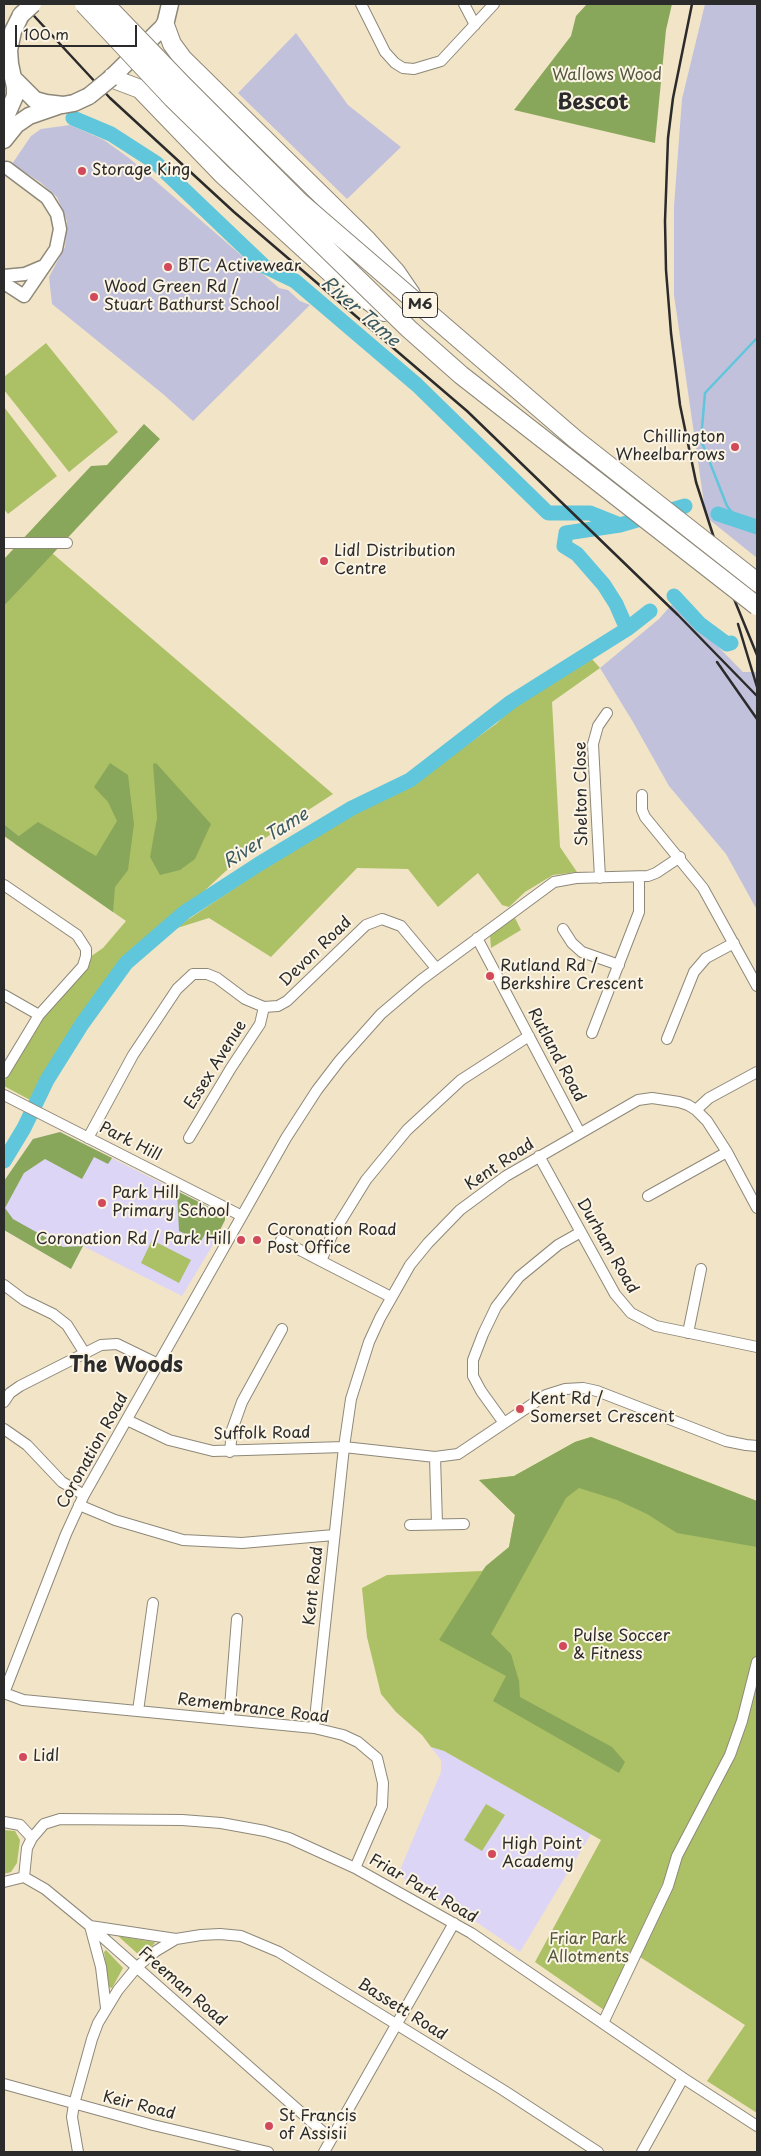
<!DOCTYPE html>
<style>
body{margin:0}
#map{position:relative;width:761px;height:2156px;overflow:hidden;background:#f2e4c7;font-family:"Playpen Sans",sans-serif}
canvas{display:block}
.frame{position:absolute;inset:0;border:5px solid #2b2b2b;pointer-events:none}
.scale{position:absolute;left:15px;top:25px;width:122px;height:22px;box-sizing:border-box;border:2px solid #2b2b2b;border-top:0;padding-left:6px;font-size:15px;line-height:18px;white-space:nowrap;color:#2b2b2b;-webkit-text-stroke:4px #fcf5e5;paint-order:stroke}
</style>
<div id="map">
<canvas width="761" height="2156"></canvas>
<div class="frame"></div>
<div class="scale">100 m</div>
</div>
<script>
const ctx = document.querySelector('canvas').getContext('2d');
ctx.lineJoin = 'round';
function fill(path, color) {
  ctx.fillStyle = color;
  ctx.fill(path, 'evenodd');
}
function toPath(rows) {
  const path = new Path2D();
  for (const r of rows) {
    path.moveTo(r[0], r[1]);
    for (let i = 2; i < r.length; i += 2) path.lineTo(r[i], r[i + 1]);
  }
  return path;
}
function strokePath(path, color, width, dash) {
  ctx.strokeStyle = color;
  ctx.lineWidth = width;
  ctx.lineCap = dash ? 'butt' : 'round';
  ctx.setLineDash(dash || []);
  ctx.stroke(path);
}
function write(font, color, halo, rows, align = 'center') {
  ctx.font = font + ' "Playpen Sans",sans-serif';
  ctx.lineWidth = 4;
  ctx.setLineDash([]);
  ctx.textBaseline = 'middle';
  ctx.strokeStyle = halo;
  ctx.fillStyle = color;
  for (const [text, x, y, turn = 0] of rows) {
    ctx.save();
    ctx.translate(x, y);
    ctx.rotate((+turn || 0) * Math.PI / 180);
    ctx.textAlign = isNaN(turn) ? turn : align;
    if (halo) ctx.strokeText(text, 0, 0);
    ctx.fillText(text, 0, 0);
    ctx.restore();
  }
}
fill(toPath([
 [60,1132,225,1215,225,1220,211,1248,182,1296,83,1246,71,1269,4,1230,4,1181,33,1139],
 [431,1747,444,1751,591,1834,520,1952,472,1919,398,1875,441,1772,441,1760]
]), '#dcd5f6');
fill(toPath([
 [705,4,757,4,757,558,706,517,674,295,674,206,682,99],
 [296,33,348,105,401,147,347,199,238,93],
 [70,125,104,140,129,158,279,288,288,290,300,301,310,305,193,421,163,394,52,304,49,277,65,247,67,221,57,197,40,182,12,164,31,136,41,129],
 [674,602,743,672,757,672,757,910,726,854,669,786,633,722,600,668,659,619]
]), '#c2c1dc');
fill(toPath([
 [46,343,118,432,69,472,4,390,4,377],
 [4,407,57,476,8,514,4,509],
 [52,553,333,794,253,846,190,904,138,948,93,1003,40,1084,32,1101,4,1086,4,1082,45,1015,90,957,103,948,126,921,15,844,19,836,4,824,4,606],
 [592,659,600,668,552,702,560,847,577,872,553,875,525,892,509,907,502,905,478,873,438,907,408,869,357,868,271,957,209,918,174,929,302,843,421,778,496,724,510,710],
 [515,918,521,930,491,948,490,935],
 [152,1240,191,1260,179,1283,141,1263],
 [591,1437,757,1501,757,1655,740,1722,727,1755,666,1876,604,2010,535,1962,601,1840,444,1751,431,1747,422,1735,396,1712,381,1694,367,1637,362,1588,387,1575,482,1571,486,1566,509,1547,515,1515,479,1480,514,1476,575,1442],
 [757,1672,757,2113,707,2081,745,2025,640,1957,680,1857,731,1756],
 [486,1804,505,1815,482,1851,464,1840],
 [4,1830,15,1831,20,1840,17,1863,11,1872,4,1874],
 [118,1936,154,1942,155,1943,144,1954,139,1955],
 [106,1950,123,1968,112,1988,109,1987,104,1952]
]), '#acc165');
fill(toPath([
 [587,4,672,4,666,30,655,143,514,110,571,36,576,16],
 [144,424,160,439,4,606,4,559,91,466,107,465],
 [110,763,128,775,134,824,128,870,115,887,113,912,4,836,4,824,19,836,38,822,96,856,117,821,108,802,94,787],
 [156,763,211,824,195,859,180,870,160,875,150,857,157,818,153,764],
 [60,1132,112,1158,108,1164,94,1157,82,1179,45,1159,24,1173,5,1208,13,1219,63,1247,83,1246,71,1269,4,1230,4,1181,33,1139],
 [177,1191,225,1215,225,1220,215,1240,205,1234,201,1241,179,1231],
 [591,1437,757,1501,757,1547,677,1533,647,1514,617,1500,579,1488,566,1498,491,1634,511,1654,519,1681,520,1697,612,1747,625,1762,619,1773,493,1701,506,1676,439,1640,486,1566,509,1547,515,1515,479,1480,514,1476,575,1442]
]), '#89a75a');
strokePath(toPath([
 [738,520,727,506,701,440,705,393,757,338]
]), '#5fc6db', 2.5);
strokePath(toPath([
 [73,118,111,134,156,163,264,266,295,281,417,385,548,513,590,513,620,525],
 [718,514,757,527],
 [674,596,700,624,727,644,731,643],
 [627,629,616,604,604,585,577,554,564,546,566,533,620,525,685,506],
 [4,1161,24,1128,47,1080,82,1024,126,963,185,912,259,864,352,808,410,780,511,702,627,629,650,611]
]), '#5fc6db', 15);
const minor = toPath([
 [361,4,385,52,395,63,403,68,414,69,441,61,494,4],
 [464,4,475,25],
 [4,543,67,543],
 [642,795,642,810,645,817,703,888,757,986],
 [600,878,593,744,598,726,607,713],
 [4,885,77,935,86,949,86,956,83,966,39,1015,4,1073],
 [563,929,572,943,582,952,619,965],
 [477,938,580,1133],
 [4,995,39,1015],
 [592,1033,639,912,639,877],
 [667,1039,694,972,706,958,734,943],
 [4,1095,242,1216],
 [696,1110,709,1098,757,1072],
 [88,1138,133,1055,177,989,193,974,207,974,217,978,245,999,264,1007,278,1006,287,1001,366,925,382,919,401,926,436,968],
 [189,1138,231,1068,260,1024,264,1007],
 [539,1156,615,1294,631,1313,656,1326,757,1347],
 [648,1196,727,1152],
 [281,1240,321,1261],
 [4,1285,24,1300,53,1314,67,1325,84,1352],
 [391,1297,321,1261,332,1235,366,1180,407,1130,461,1080,529,1036],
 [688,1333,701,1269],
 [4,1402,10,1393,20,1386,101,1345,117,1344,158,1364],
 [127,1420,169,1440,213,1451,344,1447,435,1457,458,1454,546,1395,565,1389,583,1388,597,1391,726,1441,746,1445,757,1446],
 [504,1423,481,1391,473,1376,473,1360,483,1334,496,1307,519,1277,558,1245,581,1232],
 [4,1429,27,1445,62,1482,84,1495],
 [230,1452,232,1430,242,1402,282,1329],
 [435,1457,437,1524],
 [79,1505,115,1520,183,1540,242,1543,334,1535],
 [410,1525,464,1524],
 [4,1693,66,1534,84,1495,286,1138,317,1090,340,1060,381,1014,421,980,554,882,576,878,648,876,656,873,680,857],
 [4,1693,23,1700,314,1728,343,1735,358,1742,377,1758,383,1783,382,1806,355,1868],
 [138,1711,153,1603],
 [229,1720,237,1619],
 [314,1728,344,1447,351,1399,369,1342,380,1318,410,1265,428,1243,460,1210,506,1176,638,1100,652,1098,679,1102,688,1105,696,1110,707,1121,727,1152,757,1208],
 [4,1822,20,1825,32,1838],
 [24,1877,27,1848,32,1838,44,1824,60,1819,182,1820,221,1823,265,1831,289,1838,355,1868,471,1933,683,2078,757,2126],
 [4,1882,24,1877,45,1889,90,1926,331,2139],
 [106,2008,101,1967,90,1926,176,1939],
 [603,2023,668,1886,677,1856,730,1755,742,1721,757,1662],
 [4,2084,153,2125,268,2152],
 [78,2152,72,2117,74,2104,92,2039,98,2023,118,1990,137,1967,156,1951,176,1939,201,1935,220,1934,241,1936,279,1952,503,2090,598,2152],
 [324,2152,454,1923],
 [642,2152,683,2078]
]);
const tertiary = toPath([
 [4,276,25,274,44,266],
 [4,283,24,296,56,249,60,229,57,214,47,198,7,168]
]);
const trunk = toPath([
 [111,78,165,25,170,4],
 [14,79,35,100,46,103,63,105,74,103,89,96],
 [4,121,15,96,15,87,10,64,9,50,13,31,21,15],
 [4,140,16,125,29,116,58,106]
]);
const motorway = toPath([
 [165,25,172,44,183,59,367,240,396,272,411,294],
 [111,78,140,89,222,174,335,277,384,312]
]);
strokePath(minor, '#8e8879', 12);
strokePath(tertiary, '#8e8879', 15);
strokePath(trunk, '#8e8879', 19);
strokePath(motorway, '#8e8879', 20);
strokePath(minor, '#fff', 10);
strokePath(tertiary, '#fff', 12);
strokePath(trunk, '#fff', 16);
strokePath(motorway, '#fff', 18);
strokePath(toPath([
 [23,4,110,98,234,212,467,411,678,615,757,696],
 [692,4,673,98,668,138,665,221,666,270,671,333,680,405,696,482,732,594,757,655],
 [738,624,757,687],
 [717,662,757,719]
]), '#2b2b2b', 2.5);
const trunkBridge = toPath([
 [21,15,33,4],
 [89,96,111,78]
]);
const motorwayBridge = toPath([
 [84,4,172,98,409,329,461,375,757,606],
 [105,4,183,85,300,202,575,439,757,582]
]);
strokePath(trunkBridge, '#8e8879', 19, []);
strokePath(motorwayBridge, '#8e8879', 20, []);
strokePath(trunkBridge, '#fff', 16);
strokePath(motorwayBridge, '#fff', 18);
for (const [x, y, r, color] of [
 [82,171,5,"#d1495b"],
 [168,267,5,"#d1495b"],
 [94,297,5,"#d1495b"],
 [735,447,5,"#d1495b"],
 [324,561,5,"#d1495b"],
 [490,976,5,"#d1495b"],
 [102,1203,5,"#d1495b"],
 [241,1240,5,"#d1495b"],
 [257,1240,5,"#d1495b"],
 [520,1409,5,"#d1495b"],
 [563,1646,5,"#d1495b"],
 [23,1757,5,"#d1495b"],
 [492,1854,5,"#d1495b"],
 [269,2126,5,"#d1495b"]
]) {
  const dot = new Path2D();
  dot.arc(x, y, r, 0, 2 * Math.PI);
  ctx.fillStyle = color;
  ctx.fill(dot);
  strokePath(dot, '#fcf5e5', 2);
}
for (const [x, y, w] of [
 [420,305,35]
]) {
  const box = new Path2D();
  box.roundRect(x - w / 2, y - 12.5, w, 25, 4);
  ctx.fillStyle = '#fcf5e5';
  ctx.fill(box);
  strokePath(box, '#2b2b2b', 1);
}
write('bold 15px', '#2b2b2b', null, [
 ["M6",420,305]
]);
write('16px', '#52583c', '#fcf5e5', [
 ["Wallows Wood",607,76],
 ["Friar Park",588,1940],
 ["Allotments",588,1958]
]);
write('16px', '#2b2b2b', '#fcf5e5', [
 ["Storage King",92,171],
 ["BTC Activewear",178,267],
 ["Wood Green Rd /",104,288],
 ["Stuart Bathurst School",104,306],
 ["Chillington",725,438,"right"],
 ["Wheelbarrows",725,456,"right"],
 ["Lidl Distribution",334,552],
 ["Centre",334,570],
 ["Rutland Rd /",500,967],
 ["Berkshire Crescent",500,985],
 ["Park Hill",112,1194],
 ["Primary School",112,1212],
 ["Coronation Road",267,1231],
 ["Post Office",267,1249],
 ["Coronation Rd / Park Hill",231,1240,"right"],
 ["Kent Rd /",530,1400],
 ["Somerset Crescent",530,1418],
 ["Pulse Soccer",573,1637],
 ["& Fitness",573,1655],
 ["Lidl",33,1757],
 ["High Point",502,1845],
 ["Academy",502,1863],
 ["St Francis",279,2117],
 ["of Assisii",279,2135]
], 'left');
write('16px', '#2b2b2b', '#fcf5e5', [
 ["Shelton Close",582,794,-91],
 ["Devon Road",316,952,-44],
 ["Rutland Road",556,1055,62],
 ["Essex Avenue",216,1065,-58],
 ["Park Hill",130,1142,27],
 ["Kent Road",500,1165,-34],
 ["Durham Road",607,1246,60],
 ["Suffolk Road",262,1434,-1],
 ["Coronation Road",93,1451,-61],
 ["Kent Road",314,1586,-84],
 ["Remembrance Road",253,1709,7],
 ["Friar Park Road",423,1889,30],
 ["Freeman Road",182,1987,41],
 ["Bassett Road",402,2010,32],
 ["Keir Road",139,2106,14]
]);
write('italic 18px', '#3b5a60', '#fcf5e5', [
 ["River Tame",360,312,41],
 ["River Tame",266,839,-32]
]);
write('bold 21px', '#2b2b2b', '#fcf5e5', [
 ["Bescot",593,103],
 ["The Woods",126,1366]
]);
</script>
